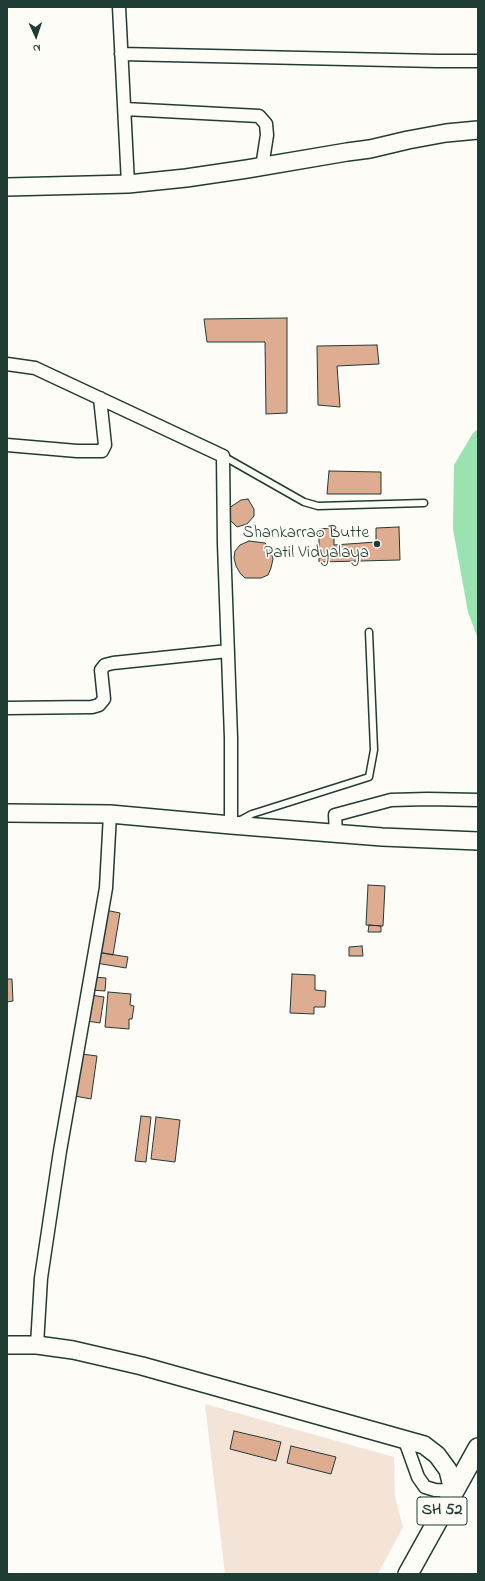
<!DOCTYPE html>
<style>
body{margin:0}
#map{position:relative;width:485px;height:1581px;overflow:hidden;background:#fdfcf7;font-family:"Indie Flower",sans-serif}
canvas{display:block}
.frame{position:absolute;inset:0;border:8px solid #1f3d34;pointer-events:none}
.north{position:absolute;left:16px;top:16px;width:40px;height:40px;-webkit-text-stroke:3px #fdfcf7;paint-order:stroke;rotate:177deg;font-size:11px;font-weight:700;line-height:16px;text-align:center;color:#1f3d34}
.north::after{content:'';display:block;margin:auto;width:14px;height:18px;background:#1f3d34;clip-path:polygon(50% 0,100% 100%,50% 72%,0 100%)}
</style>
<div id="map">
<canvas width="485" height="1581"></canvas>
<div class="frame"></div>
<div class="north">N</div>
</div>
<script>
const ctx = document.querySelector('canvas').getContext('2d');
ctx.lineJoin = 'round';
function fill(path, color) {
  ctx.fillStyle = color;
  ctx.fill(path, 'evenodd');
}
function toPath(rows) {
  const path = new Path2D();
  for (const r of rows) {
    path.moveTo(r[0], r[1]);
    for (let i = 2; i < r.length; i += 2) path.lineTo(r[i], r[i + 1]);
  }
  return path;
}
function strokePath(path, color, width, dash) {
  ctx.strokeStyle = color;
  ctx.lineWidth = width;
  ctx.lineCap = dash ? 'butt' : 'round';
  ctx.setLineDash(dash || []);
  ctx.stroke(path);
}
function write(font, color, halo, rows, align = 'center') {
  ctx.font = font + ' "Indie Flower",sans-serif';
  ctx.lineWidth = 3.5;
  ctx.setLineDash([]);
  ctx.textBaseline = 'middle';
  ctx.strokeStyle = halo;
  ctx.fillStyle = color;
  for (const [text, x, y, turn = 0] of rows) {
    ctx.save();
    ctx.translate(x, y);
    ctx.rotate((+turn || 0) * Math.PI / 180);
    ctx.textAlign = isNaN(turn) ? turn : align;
    if (halo) ctx.strokeText(text, 0, 0);
    ctx.fillText(text, 0, 0);
    ctx.restore();
  }
}
fill(toPath([
 [205,1404,394,1457,395,1496,403,1527,378,1574,225,1574]
]), '#f4e4d8');
fill(toPath([
 [478,429,478,639,468,612,453,529,454,465,473,433]
]), '#9ae2af');
const building = toPath([
 [287,318,287,413,266,414,265,342,207,342,204,319,287,318],
 [377,345,379,364,337,366,340,407,318,405,317,346,377,345],
 [329,471,381,472,381,494,327,494,329,471],
 [248,499,254,509,254,516,247,524,237,527,229,519,229,508,241,500,248,499],
 [399,527,400,560,319,562,319,529,334,528,334,545,376,542,376,528,399,527],
 [249,541,265,543,271,550,273,559,271,568,268,575,261,578,245,578,240,573,236,566,234,558,235,551,240,545,249,541],
 [368,885,385,886,383,926,366,925,368,885],
 [105,910,120,913,113,955,97,952,105,910],
 [369,925,381,926,381,932,368,932,369,925],
 [362,946,363,956,349,956,349,947,362,946],
 [97,952,128,957,126,968,96,963,97,952],
 [292,974,315,975,315,990,326,991,325,1007,314,1007,314,1014,290,1013,292,974],
 [93,977,106,978,105,991,91,990,93,977],
 [7,979,12,979,13,1001,7,1002,7,979],
 [108,992,131,994,130,1005,134,1006,132,1019,129,1019,129,1029,105,1027,108,992],
 [91,995,104,997,100,1023,87,1021,91,995],
 [82,1054,97,1056,91,1099,75,1096,82,1054],
 [141,1116,151,1117,146,1162,135,1161,141,1116],
 [156,1117,180,1120,175,1162,151,1159,156,1117],
 [234,1431,281,1442,276,1461,230,1449,234,1431],
 [291,1446,336,1457,331,1474,287,1463,291,1446]
]);
fill(building, '#deac91');
strokePath(building, '#1f3d34', 1);
const lane = toPath([
 [223,456,304,502,318,506,424,503],
 [239,821,252,814,369,777,374,750,369,632]
]);
const street = toPath([
 [119,7,128,184],
 [121,54,437,61,478,61],
 [125,109,259,116,266,124,267,135,262,167],
 [7,364,35,368,223,456,224,544,231,738,231,825],
 [7,445,77,451,102,451,105,445,100,398],
 [7,708,92,707,99,705,104,699,101,670,105,665,113,663,228,651],
 [336,833,335,815,391,800,428,799,478,800],
 [37,1345,41,1278,60,1151,106,888,110,814],
 [404,1438,418,1477,425,1487,435,1490,453,1491]
]);
const secondary = toPath([
 [7,187,128,184,186,178,247,169,347,152,370,149,408,140,446,133,478,130],
 [7,813,110,814,231,825,382,837,478,841],
 [7,1345,37,1345,73,1350,142,1366,424,1445,437,1455,448,1470,453,1491]
]);
const primary = toPath([
 [408,1574,478,1448]
]);
strokePath(lane, '#1f3d34', 9);
strokePath(street, '#1f3d34', 15);
strokePath(secondary, '#1f3d34', 20);
strokePath(primary, '#1f3d34', 22);
strokePath(lane, '#fdfcf7', 6);
strokePath(street, '#fdfcf7', 12);
strokePath(secondary, '#fdfcf7', 17);
strokePath(primary, '#fdfcf7', 19);
for (const [x, y, r, color] of [
 [377,544,4,"#1f3d34"]
]) {
  const dot = new Path2D();
  dot.arc(x, y, r, 0, 2 * Math.PI);
  ctx.fillStyle = color;
  ctx.fill(dot);
  strokePath(dot, '#fdfcf7', 1.5);
}
for (const [x, y, w] of [
 [442,1511,50]
]) {
  const box = new Path2D();
  box.roundRect(x - w / 2, y - 14, w, 28, 3);
  ctx.fillStyle = '#fdfcf7';
  ctx.fill(box);
  strokePath(box, '#1f3d34', 1);
}
write('bold 16px', '#1f3d34', null, [
 ["SH 52",442,1511]
]);
write('17px', '#1f3d34', '#fdfcf7', [
 ["Shankarrao Butte",369,534],
 ["Patil Vidyalaya",369,554]
], 'right');
</script>
